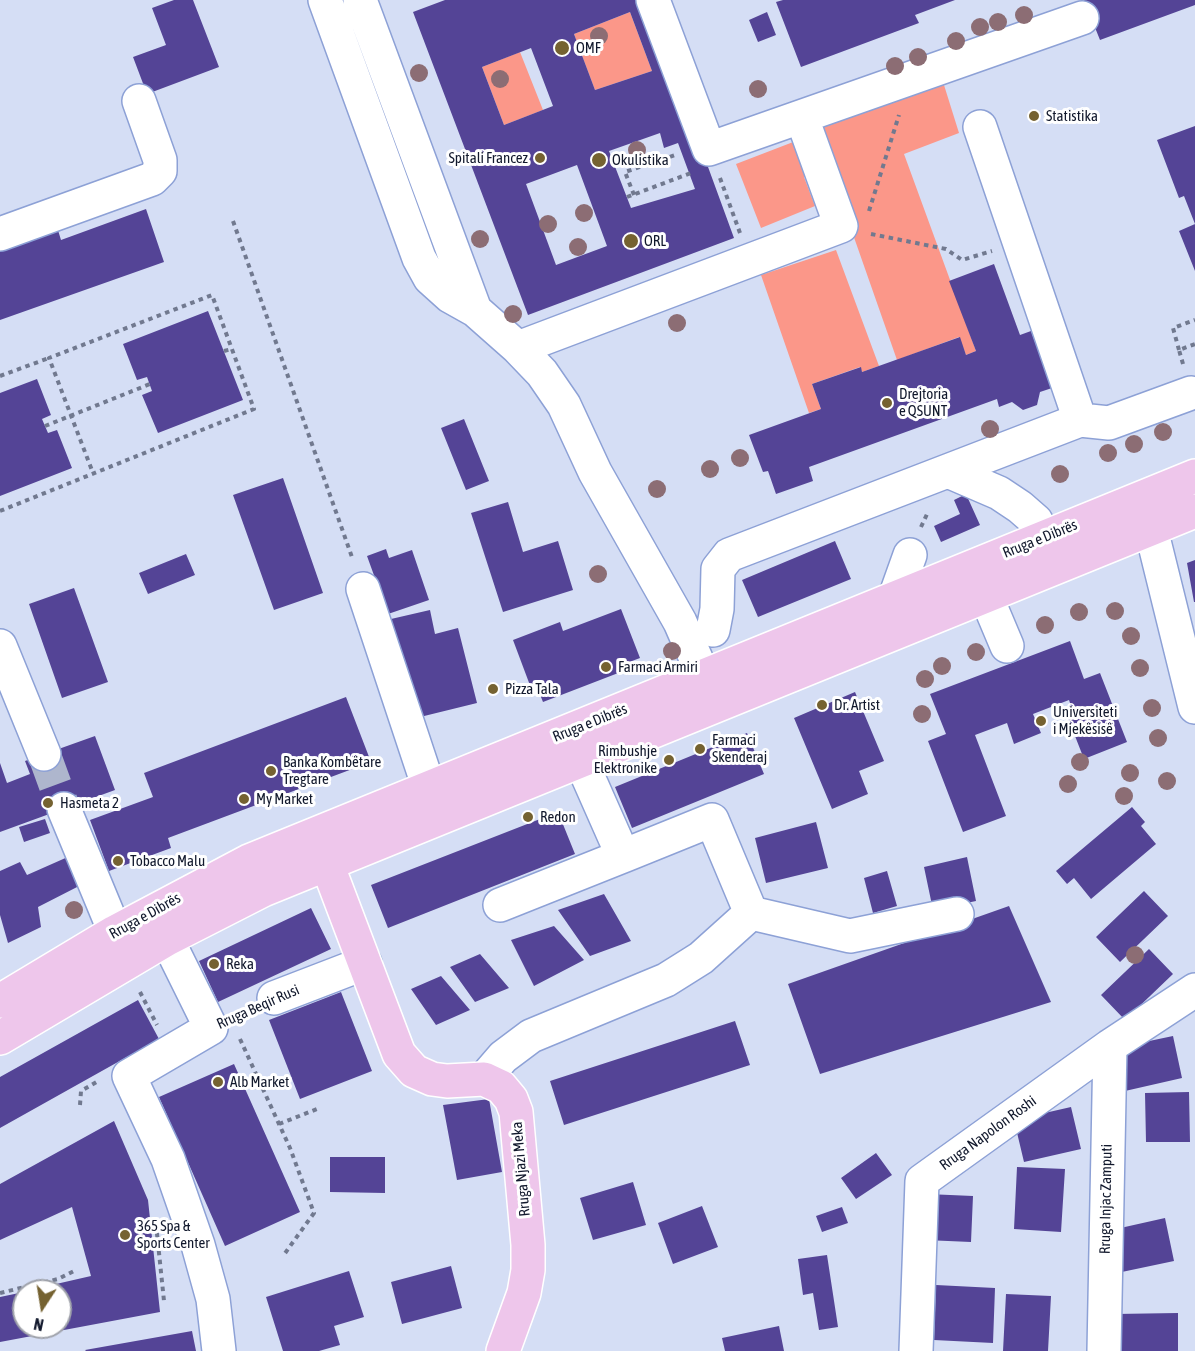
<!DOCTYPE html>
<meta charset="utf-8">
<style>
body{margin:0}
#map{position:relative;width:1195px;height:1351px;overflow:hidden;background:#d5def5;font-family:"Asap Condensed",sans-serif}
canvas{display:block}
.north{position:absolute;left:12px;top:1279px;width:60px;height:60px;box-sizing:border-box;background:#fff;border:2px solid #a0a3ab;border-radius:50%;rotate:192deg;font-size:16px;font-weight:700;line-height:24px;text-align:center;color:#11182c}
.north::after{content:'';display:block;margin:auto;width:21px;height:27px;background:#756231;clip-path:polygon(50% 0,100% 100%,50% 72%,0 100%)}
</style>
<div id="map">
<canvas width="1195" height="1351"></canvas>
<div class="north">N</div>
</div>
<script>
const ctx = document.querySelector('canvas').getContext('2d');
ctx.lineJoin = 'round';
function fill(path, color) {
  ctx.fillStyle = color;
  ctx.fill(path, 'evenodd');
}
function toPath(rows) {
  const path = new Path2D();
  for (const r of rows) {
    path.moveTo(r[0], r[1]);
    for (let i = 2; i < r.length; i += 2) path.lineTo(r[i], r[i + 1]);
  }
  return path;
}
function strokePath(path, color, width, dash) {
  ctx.strokeStyle = color;
  ctx.lineWidth = width;
  ctx.lineCap = dash ? 'butt' : 'round';
  ctx.setLineDash(dash || []);
  ctx.stroke(path);
}
function write(font, color, halo, rows, align = 'center') {
  ctx.font = font + ' "Asap Condensed",sans-serif';
  ctx.lineWidth = 6;
  ctx.setLineDash([]);
  ctx.textBaseline = 'middle';
  ctx.strokeStyle = halo;
  ctx.fillStyle = color;
  for (const [text, x, y, turn = 0] of rows) {
    ctx.save();
    ctx.translate(x, y);
    ctx.rotate((+turn || 0) * Math.PI / 180);
    ctx.textAlign = isNaN(turn) ? turn : align;
    if (halo) ctx.strokeText(text, 0, 0);
    ctx.fillText(text, 0, 0);
    ctx.restore();
  }
}
fill(toPath([
 [630,12,652,71,595,90,574,34],
 [520,52,543,110,504,125,482,67],
 [944,85,959,133,904,154,976,351,966,355,959,337,897,360,816,129],
 [801,139,814,173,804,177,815,206,761,228,736,164],
 [836,250,879,366,862,372,860,367,812,384,821,409,809,413,761,275]
]), '#fb9789');
fill(toPath([
 [174,0,193,0,219,67,147,94,133,57,166,45,152,8],
 [445,0,647,0,734,238,528,315,413,12],
 [630,12,652,71,595,90,574,34],
 [531,48,553,106,504,125,482,67],
 [660,133,664,148,678,143,695,189,631,208,609,151],
 [577,165,607,246,556,265,526,184],
 [783,0,955,0,915,15,919,23,801,67,776,2],
 [1084,0,1195,0,1195,5,1100,40],
 [767,12,776,35,758,42,749,20],
 [1195,126,1195,271,1179,231,1195,224,1184,196,1179,198,1157,140],
 [146,209,164,262,0,320,0,247,57,227,61,240],
 [994,264,1020,335,1031,331,1052,388,1040,392,1037,405,1023,410,1012,402,999,407,997,399,809,467,813,481,776,494,768,471,763,472,749,435,821,409,812,384,861,367,862,372,960,337,966,355,976,351,949,281],
 [208,311,243,400,158,433,142,395,152,391,147,377,137,380,123,344],
 [37,379,51,415,42,419,48,433,57,430,72,468,0,496,0,393],
 [464,419,489,481,466,490,441,428],
 [283,478,323,593,274,610,233,495],
 [966,494,980,525,941,542,934,526,960,514,954,500],
 [508,502,523,552,558,541,573,590,503,612,471,513],
 [835,541,851,579,758,617,742,580],
 [386,549,389,558,412,550,429,600,388,614,367,556],
 [186,554,195,575,148,594,139,573],
 [1195,560,1195,602,1194,602,1187,563],
 [74,588,108,682,62,698,29,604],
 [621,609,640,658,624,664,626,670,543,702,537,687,531,688,513,640,560,622,563,631],
 [430,610,435,634,458,628,477,703,416,718,391,619],
 [1070,641,1084,679,1100,673,1127,742,1084,759,1064,708,1071,706,1069,700,1033,714,1041,733,1014,744,1007,723,975,735,1006,816,963,832,928,741,946,734,930,694],
 [855,692,884,761,859,771,868,794,832,809,794,718],
 [346,697,371,762,168,838,171,848,109,871,90,820,153,797,144,773],
 [747,733,764,774,632,828,615,787],
 [95,736,115,790,0,832,0,763,7,783,30,774,25,761],
 [1132,807,1145,822,1141,826,1156,844,1091,899,1074,878,1067,884,1056,871],
 [558,812,575,854,388,928,371,885],
 [45,819,50,833,24,842,19,827],
 [816,822,828,868,766,883,755,838],
 [70,856,81,885,38,907,41,927,8,943,0,915,0,871,20,862,27,875],
 [967,857,976,901,933,910,924,867],
 [887,871,897,906,873,913,864,878],
 [1144,891,1168,916,1120,962,1096,937],
 [604,894,631,941,590,956,558,910],
 [1009,906,1051,1002,820,1074,788,984],
 [311,908,331,949,218,1002,199,961],
 [554,926,584,960,534,986,511,940],
 [1149,949,1173,974,1125,1020,1101,995],
 [480,954,509,988,475,1002,450,967],
 [441,976,470,1010,436,1025,411,989],
 [341,992,372,1071,300,1099,269,1020],
 [138,1000,159,1039,0,1128,0,1077],
 [735,1021,750,1065,564,1125,550,1081],
 [1173,1036,1182,1078,1125,1091,1116,1048],
 [234,1064,300,1212,225,1246,159,1097],
 [1189,1092,1190,1142,1146,1142,1145,1093],
 [489,1099,502,1172,457,1180,443,1105],
 [1071,1107,1081,1149,1024,1162,1014,1120],
 [114,1121,148,1200,160,1312,0,1342,0,1297,24,1292,24,1327,60,1327,60,1291,30,1290,91,1276,72,1207,0,1240,0,1184],
 [876,1153,892,1175,856,1199,841,1178],
 [330,1157,385,1157,385,1193,330,1192],
 [1017,1167,1065,1169,1061,1232,1014,1229],
 [633,1182,646,1225,593,1240,580,1198],
 [927,1194,973,1196,971,1242,925,1240],
 [702,1206,718,1247,673,1264,658,1223],
 [842,1207,848,1223,822,1232,816,1216],
 [1165,1218,1174,1261,1117,1273,1107,1231],
 [827,1255,838,1327,819,1330,813,1293,803,1295,798,1259],
 [451,1266,462,1308,402,1324,391,1282],
 [349,1271,364,1317,334,1326,340,1345,319,1351,283,1351,266,1297],
 [936,1285,995,1288,993,1343,934,1340],
 [1006,1294,1051,1296,1048,1351,1003,1351],
 [1178,1313,1178,1351,1116,1351,1115,1314],
 [779,1326,784,1351,725,1351,722,1338],
 [192,1331,196,1351,86,1351,85,1350]
]), '#544496');
strokePath(toPath([
 [44,754,64,809]
]), '#aeb6cd', 33, [33, 16]);
const minor = toPath([
 [325,0,419,258,430,278,450,296,475,310,518,348,542,373,564,405,595,472,680,622,704,677],
 [360,0,475,310],
 [653,0,709,149,1082,18],
 [980,127,1080,420],
 [0,234,152,179,160,171,160,160,139,101],
 [518,348,841,226,802,118],
 [948,471,999,493,1020,507,1036,521,1056,563],
 [1151,529,1195,707],
 [975,570,1007,646],
 [363,589,429,788],
 [895,597,910,555],
 [713,630,717,609,718,569,729,555,1080,420,1109,423,1191,393],
 [0,646,44,754],
 [581,761,623,856,712,820,751,913],
 [64,809,115,932],
 [500,905,623,856],
 [751,913,850,936,957,914],
 [167,939,211,1028,129,1076,168,1159,198,1245,213,1299,219,1351],
 [274,998,365,963],
 [484,1079,503,1057,531,1036,666,980,701,958,751,913],
 [916,1351,922,1181,1110,1046,1195,990],
 [1104,1351,1110,1046]
]);
const major = toPath([
 [327,864,399,1054,414,1071,432,1079,447,1081,484,1079,501,1087,511,1099,516,1112,528,1245,528,1270,524,1293,503,1351],
 [0,1001,115,932,249,861,1195,476],
 [0,1038,167,939,263,890,1195,511]
]);
strokePath(minor, '#8da1d6', 36);
strokePath(major, '#fff', 36);
strokePath(toPath([
 [720,178,740,233],
 [634,195,625,172,678,154],
 [627,197,691,173],
 [869,211,899,115],
 [233,221,353,560],
 [871,234,946,249,962,260,992,251],
 [1179,350,1173,328,1195,320],
 [224,351,232,349],
 [1183,364,1179,350,1195,344],
 [0,376,49,358],
 [45,426,150,384],
 [0,511,254,409,212,295,49,358,93,473],
 [921,527,928,512],
 [140,992,157,1025],
 [240,1039,290,1148,314,1213,283,1256],
 [80,1105,81,1091,100,1080],
 [279,1124,317,1109],
 [156,1224,164,1301],
 [0,1293,58,1279,74,1271]
]), '#71798f', 4, [4.5, 4.5]);
strokePath(minor, '#fff', 33);
strokePath(major, '#eec6eb', 33);
ctx.fillStyle = '#8c6d74';
for (const [x, y] of [
 [1024,15],
 [998,22],
 [980,27],
 [599,36],
 [956,41],
 [918,57],
 [895,66],
 [419,73],
 [500,79],
 [758,89],
 [637,150],
 [584,213],
 [548,224],
 [480,239],
 [578,247],
 [513,314],
 [677,323],
 [990,429],
 [1163,432],
 [1134,444],
 [1108,453],
 [740,458],
 [710,469],
 [1060,474],
 [657,489],
 [598,574],
 [1115,611],
 [1079,612],
 [1045,625],
 [1131,636],
 [672,651],
 [976,652],
 [942,666],
 [1140,668],
 [925,679],
 [1152,708],
 [922,714],
 [1158,738],
 [1080,762],
 [1130,773],
 [1167,781],
 [1068,784],
 [1124,796],
 [74,910],
 [1135,955]
]) {
  ctx.beginPath();
  ctx.arc(x, y, 9, 0, 2 * Math.PI);
  ctx.fill();
}
for (const [x, y, r, color] of [
 [562,48,8,"#756231"],
 [1034,116,6,"#756231"],
 [540,158,6,"#756231"],
 [599,160,8,"#756231"],
 [631,241,8,"#756231"],
 [887,403,6,"#756231"],
 [606,667,6,"#756231"],
 [493,689,6,"#756231"],
 [822,705,6,"#756231"],
 [1041,721,6,"#756231"],
 [700,749,6,"#756231"],
 [669,760,6,"#756231"],
 [271,771,6,"#756231"],
 [244,799,6,"#756231"],
 [48,803,6,"#756231"],
 [528,817,6,"#756231"],
 [118,861,6,"#756231"],
 [214,964,6,"#756231"],
 [218,1082,6,"#756231"],
 [125,1235,6,"#756231"]
]) {
  const dot = new Path2D();
  dot.arc(x, y, r, 0, 2 * Math.PI);
  ctx.fillStyle = color;
  ctx.fill(dot);
  strokePath(dot, '#fff', 2);
}
write('15px', '#11182c', '#fff', [
 ["OMF",576,48],
 ["Statistika",1046,116],
 ["Spitali Francez",528,158,"right"],
 ["Okulistika",612,160],
 ["ORL",644,241],
 ["Drejtoria",899,394],
 ["e QSUNT",899,411],
 ["Farmaci Armiri",618,667],
 ["Pizza Tala",505,689],
 ["Dr. Artist",834,705],
 ["Universiteti",1053,712],
 ["i Mjekësisë",1053,729],
 ["Farmaci",712,740],
 ["Skenderaj",712,757],
 ["Rimbushje",657,751,"right"],
 ["Elektronike",657,768,"right"],
 ["Banka Kombëtare",283,762],
 ["Tregtare",283,779],
 ["My Market",256,799],
 ["Hasmeta 2",60,803],
 ["Redon",540,817],
 ["Tobacco Malu",130,861],
 ["Reka",226,964],
 ["Alb Market",230,1082],
 ["365 Spa &",137,1226],
 ["Sports Center",137,1243]
], 'left');
write('15px', '#11182c', '#fff', [
 ["Rruga e Dibrës",1040,539,-22],
 ["Rruga e Dibrës",590,723,-22],
 ["Rruga e Dibrës",145,916,-29],
 ["Rruga Beqir Rusi",258,1007,-24],
 ["Rruga Napolon Roshi",988,1133,-36],
 ["Rruga Njazi Meka",521,1169,-95],
 ["Rruga Injac Zamputi",1106,1199,-89]
]);
</script>
